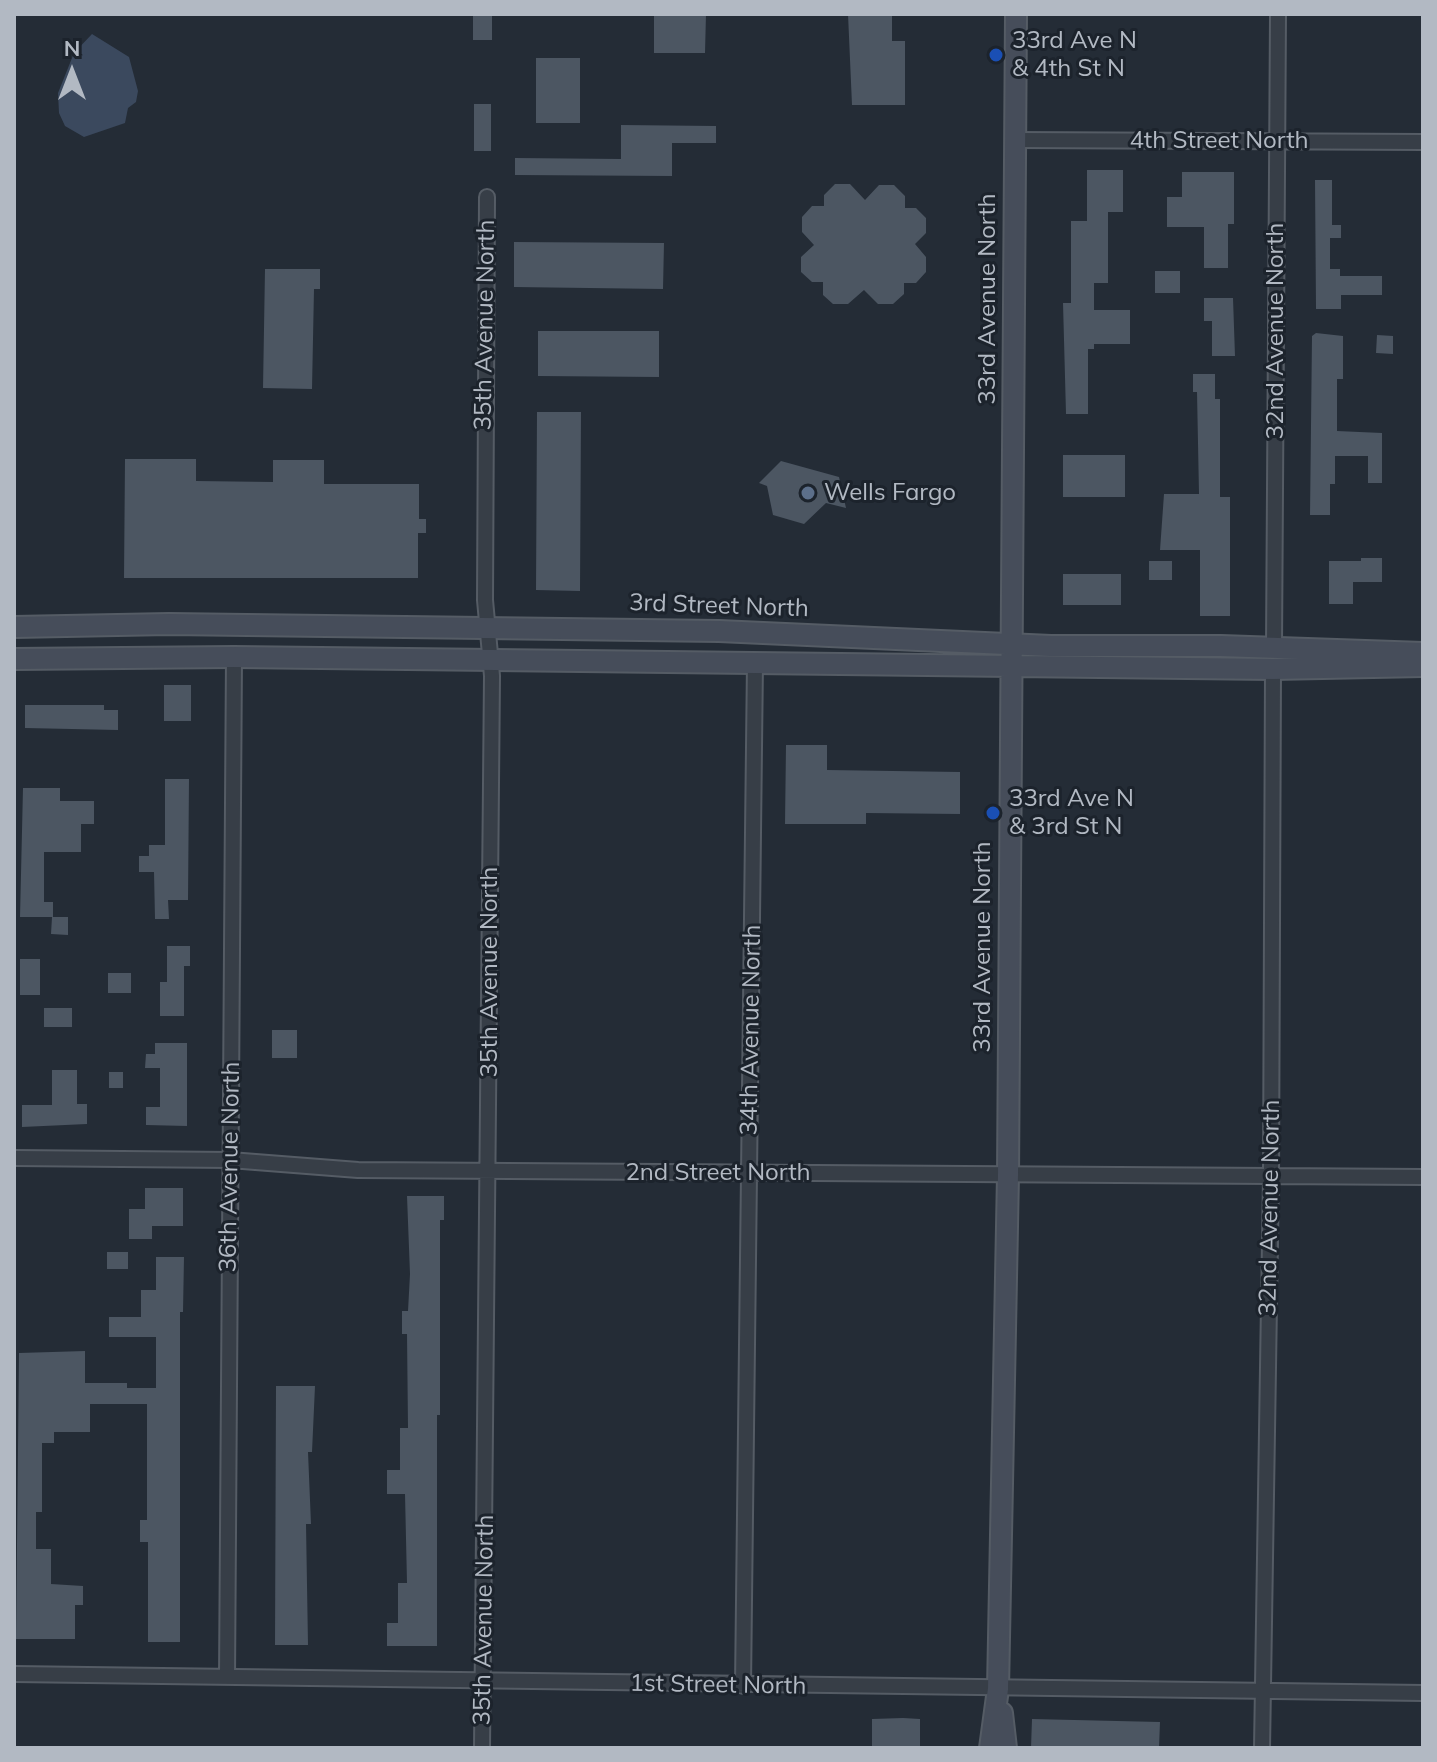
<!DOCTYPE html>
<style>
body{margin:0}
#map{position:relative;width:1437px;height:1762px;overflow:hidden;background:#242c36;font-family:Mulish,sans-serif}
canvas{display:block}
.frame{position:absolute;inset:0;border:16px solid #b2b9c3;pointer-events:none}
.north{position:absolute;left:32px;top:32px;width:80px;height:80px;-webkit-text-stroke:6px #1c232c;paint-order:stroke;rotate:0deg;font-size:22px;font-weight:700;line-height:32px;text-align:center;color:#b2b9c3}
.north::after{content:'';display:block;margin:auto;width:28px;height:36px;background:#b2b9c3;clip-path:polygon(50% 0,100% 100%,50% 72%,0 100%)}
</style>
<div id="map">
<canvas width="1437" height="1762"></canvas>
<div class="frame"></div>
<div class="north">N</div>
</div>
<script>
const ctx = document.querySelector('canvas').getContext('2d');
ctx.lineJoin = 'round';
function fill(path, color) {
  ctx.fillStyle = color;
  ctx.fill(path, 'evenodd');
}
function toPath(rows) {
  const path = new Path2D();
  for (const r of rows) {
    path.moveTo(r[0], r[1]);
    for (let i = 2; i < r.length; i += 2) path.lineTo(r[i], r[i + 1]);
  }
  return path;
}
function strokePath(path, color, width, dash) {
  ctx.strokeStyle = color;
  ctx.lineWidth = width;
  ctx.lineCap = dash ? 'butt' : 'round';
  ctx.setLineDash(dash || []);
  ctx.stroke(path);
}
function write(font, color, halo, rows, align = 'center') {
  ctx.font = font + ' Mulish,sans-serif';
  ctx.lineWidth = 6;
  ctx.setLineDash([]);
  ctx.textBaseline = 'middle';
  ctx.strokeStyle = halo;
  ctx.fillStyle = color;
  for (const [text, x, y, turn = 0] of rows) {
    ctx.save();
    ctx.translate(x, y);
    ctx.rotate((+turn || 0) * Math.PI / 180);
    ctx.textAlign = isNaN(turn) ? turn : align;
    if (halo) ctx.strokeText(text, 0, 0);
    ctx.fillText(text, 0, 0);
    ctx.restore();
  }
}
fill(toPath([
 [92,34,129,57,138,91,136,102,128,108,125,123,84,137,65,126,59,113,58,93,74,53]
]), '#3b495e');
fill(toPath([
 [473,14,492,14,492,40,473,40],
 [654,14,706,14,705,53,654,53],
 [848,14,892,14,892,41,905,41,905,105,852,105],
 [536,58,580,58,580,123,536,123],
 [474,104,491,104,491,151,474,151],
 [621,125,716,126,716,143,672,143,672,176,515,175,515,158,621,159],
 [1087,170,1123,170,1123,212,1108,212,1108,283,1094,283,1094,310,1130,310,1130,344,1094,344,1094,349,1088,349,1088,414,1066,414,1063,303,1071,303,1071,221,1087,221],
 [1182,172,1234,172,1234,224,1228,224,1228,268,1204,268,1204,227,1167,227,1167,197,1182,197],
 [1315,180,1332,180,1332,225,1341,225,1341,238,1330,238,1330,269,1340,269,1340,276,1382,276,1382,295,1341,295,1341,309,1316,309],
 [835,184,850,184,865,200,879,185,894,185,905,196,905,208,916,208,926,218,926,233,915,244,926,257,926,272,916,283,904,283,904,294,893,304,878,304,864,290,848,304,833,304,823,295,823,282,812,282,801,272,801,257,814,245,802,232,802,217,812,206,824,206,824,195],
 [514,242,664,243,663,289,514,287],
 [265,269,320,269,320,289,314,289,312,389,263,388],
 [1155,271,1180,271,1180,293,1155,293],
 [1204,298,1233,298,1235,356,1212,356,1212,321,1204,321],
 [538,331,659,331,659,377,538,376],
 [1316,333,1343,336,1343,379,1337,379,1337,431,1382,433,1382,483,1368,483,1368,456,1335,456,1335,484,1330,484,1330,515,1310,515,1312,336],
 [1377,335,1393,336,1393,354,1376,353],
 [1193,374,1215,374,1215,399,1220,399,1220,497,1230,497,1230,616,1200,616,1200,550,1160,550,1164,494,1199,494,1197,392,1193,392],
 [537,412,581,412,580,591,536,590],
 [1063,455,1125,455,1125,497,1063,497],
 [125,459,196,459,196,481,273,482,273,460,324,460,324,484,419,484,419,519,426,519,426,533,418,533,418,578,124,578],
 [781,461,839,477,846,508,826,503,804,524,773,515,767,486,759,483],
 [1361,558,1382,558,1382,582,1353,582,1353,604,1329,604,1329,561,1361,561],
 [1149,561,1172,561,1172,580,1149,580],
 [1063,574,1121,574,1121,605,1063,605],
 [164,685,191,685,191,721,164,721],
 [25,705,104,705,104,710,118,710,118,730,25,728],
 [786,745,827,745,827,770,960,772,960,814,866,813,866,824,785,824],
 [165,779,189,779,188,900,168,900,169,919,155,919,154,872,139,872,139,856,149,856,149,845,165,845],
 [23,788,60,788,60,801,94,801,94,824,81,824,81,852,44,852,44,902,53,902,53,917,68,917,68,935,51,934,52,917,20,917],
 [167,946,190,946,190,966,184,966,184,1016,160,1016,160,982,167,982],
 [20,959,40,959,40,995,20,995],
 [108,973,131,973,131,993,108,993],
 [44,1008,72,1008,72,1027,44,1027],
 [272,1030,297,1030,297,1058,272,1058],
 [155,1043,187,1043,187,1126,146,1125,146,1107,160,1107,160,1068,145,1068,146,1054,155,1054],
 [52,1070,77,1070,77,1104,87,1104,87,1124,22,1127,22,1105,52,1105],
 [109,1072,123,1072,123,1088,109,1088],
 [145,1188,183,1188,183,1226,152,1226,152,1239,129,1239,129,1209,145,1209],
 [407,1196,444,1196,444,1220,440,1220,440,1415,437,1415,437,1646,387,1646,387,1623,398,1623,398,1583,407,1583,405,1494,387,1494,387,1470,400,1470,400,1428,408,1428,407,1334,402,1334,402,1311,408,1311,410,1274],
 [107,1252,128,1252,128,1269,107,1269],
 [156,1257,184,1257,183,1312,180,1312,180,1642,148,1642,148,1542,140,1542,140,1520,147,1520,147,1404,90,1404,90,1432,54,1432,54,1443,42,1443,42,1512,36,1512,36,1549,51,1549,51,1584,83,1586,83,1605,75,1605,75,1639,16,1639,19,1353,85,1351,85,1383,127,1383,127,1388,156,1388,156,1337,109,1337,109,1317,141,1317,141,1290,156,1290],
 [276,1386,315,1386,312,1452,308,1452,311,1524,306,1524,308,1645,275,1645],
 [903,1718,920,1719,920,1748,872,1748,872,1719],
 [1032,1719,1160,1722,1159,1748,1031,1748]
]), '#4c5662');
const street = toPath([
 [1015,140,1423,142],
 [1274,647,1278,14],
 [14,1158,230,1160,358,1170,1423,1177],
 [14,1674,1423,1693],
 [227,1677,234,657],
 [743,1686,755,662],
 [482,1748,492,676,485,600,487,197],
 [1262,1748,1271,1177,1273,669]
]);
const secondary = toPath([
 [14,627,169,624,719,631,1051,646,1221,646,1423,653],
 [14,659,234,657,1273,669,1423,666],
 [1002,1713,1006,1748],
 [990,1748,998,1689,1008,1175,1016,14]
]);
strokePath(street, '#555c65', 18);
strokePath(secondary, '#555c65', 24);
strokePath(street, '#373e47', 14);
strokePath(secondary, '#464d5a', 20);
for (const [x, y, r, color] of [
 [996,55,8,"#1a4fb4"],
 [808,493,8,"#5c6f8a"],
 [993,813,8,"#1a4fb4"]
]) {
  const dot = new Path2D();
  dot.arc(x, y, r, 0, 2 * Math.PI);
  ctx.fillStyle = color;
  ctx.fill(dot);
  strokePath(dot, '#1c232c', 3);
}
write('24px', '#b2b9c3', '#1c232c', [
 ["33rd Ave N",1012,41],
 ["& 4th St N",1012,69],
 ["Wells Fargo",824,493],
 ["33rd Ave N",1009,799],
 ["& 3rd St N",1009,827]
], 'left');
write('24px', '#b2b9c3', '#1c232c', [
 ["4th Street North",1219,141],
 ["33rd Avenue North",988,299,-90],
 ["35th Avenue North",485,325,-89],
 ["32nd Avenue North",1276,331,-90],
 ["3rd Street North",719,606,2],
 ["33rd Avenue North",983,947,-90],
 ["35th Avenue North",490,972,-90],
 ["34th Avenue North",751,1030,-89],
 ["36th Avenue North",230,1167,-89],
 ["2nd Street North",718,1173],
 ["32nd Avenue North",1270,1208,-89],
 ["35th Avenue North",484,1620,-89],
 ["1st Street North",718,1685,1]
]);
</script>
